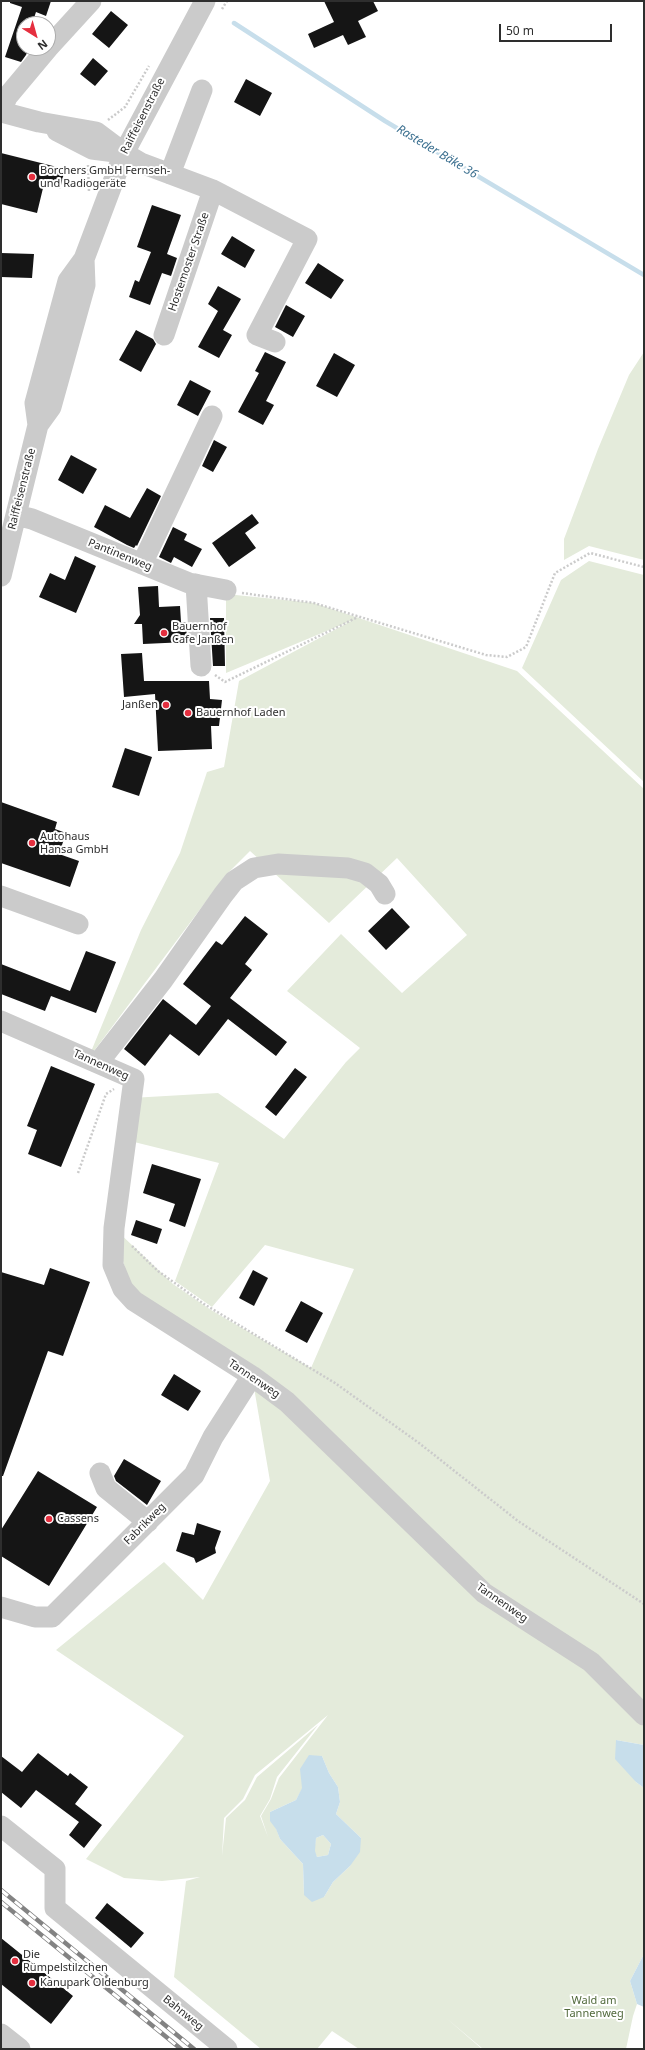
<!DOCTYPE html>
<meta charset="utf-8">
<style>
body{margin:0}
#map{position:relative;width:645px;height:2050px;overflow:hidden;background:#fff;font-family:"Noto Sans",sans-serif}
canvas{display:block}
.frame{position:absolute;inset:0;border:2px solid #2e2e2e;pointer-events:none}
.north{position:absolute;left:16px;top:16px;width:40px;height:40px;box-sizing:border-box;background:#fff;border:1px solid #ababab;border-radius:50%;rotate:143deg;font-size:11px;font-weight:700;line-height:16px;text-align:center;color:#2e2e2e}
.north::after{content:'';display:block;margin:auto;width:14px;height:18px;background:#e52f3f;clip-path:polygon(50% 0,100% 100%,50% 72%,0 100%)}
.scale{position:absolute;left:499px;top:24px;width:113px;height:18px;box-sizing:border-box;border:2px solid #2e2e2e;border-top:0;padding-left:5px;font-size:12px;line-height:14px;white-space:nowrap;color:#2e2e2e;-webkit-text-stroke:3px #fff;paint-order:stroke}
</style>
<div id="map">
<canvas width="645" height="2050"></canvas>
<div class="frame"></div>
<div class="north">N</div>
<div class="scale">50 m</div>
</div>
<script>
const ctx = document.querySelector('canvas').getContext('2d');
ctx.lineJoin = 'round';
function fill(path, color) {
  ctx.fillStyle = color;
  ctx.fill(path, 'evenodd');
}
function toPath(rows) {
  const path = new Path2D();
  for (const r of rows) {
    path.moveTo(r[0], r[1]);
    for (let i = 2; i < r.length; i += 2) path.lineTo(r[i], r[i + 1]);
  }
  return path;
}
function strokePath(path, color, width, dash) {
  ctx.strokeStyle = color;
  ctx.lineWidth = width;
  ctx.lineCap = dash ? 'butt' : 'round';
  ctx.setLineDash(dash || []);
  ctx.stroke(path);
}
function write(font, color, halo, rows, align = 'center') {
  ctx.font = font + ' "Noto Sans",sans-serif';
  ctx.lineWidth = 4;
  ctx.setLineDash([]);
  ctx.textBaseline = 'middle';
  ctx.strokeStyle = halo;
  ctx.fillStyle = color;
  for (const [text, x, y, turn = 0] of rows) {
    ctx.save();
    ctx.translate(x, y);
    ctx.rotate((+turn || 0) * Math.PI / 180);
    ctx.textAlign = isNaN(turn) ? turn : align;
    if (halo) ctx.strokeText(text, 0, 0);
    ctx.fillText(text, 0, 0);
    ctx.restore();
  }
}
fill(toPath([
 [644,352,644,560,589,546,564,560,564,539,598,449,629,375],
 [589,561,644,575,644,782,522,668,561,580],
 [226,594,314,603,517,671,644,789,644,1745,616,1740,636,1782,644,1788,644,1954,630,1981,637,2004,633,2016,626,2049,483,2049,445,2017,482,2049,359,2049,332,2031,317,2049,261,2049,174,1977,186,1881,200,1877,162,1881,124,1878,86,1859,184,1736,56,1650,164,1562,203,1600,270,1481,252,1376,134,1301,114,1228,173,1284,211,1310,311,1368,354,1269,265,1245,212,1307,175,1281,219,1163,126,1140,131,1098,218,1093,284,1139,346,1062,360,1048,287,991,341,934,402,993,467,935,397,858,329,923,250,851,225,876,88,1059,141,930,180,853,207,772,224,767,239,681,353,620,226,673],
 [328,1715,279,1778,271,1799,261,1816,268,1837,260,1816,270,1799,277,1777,318,1725,257,1777,245,1800,226,1818,222,1856,224,1818,243,1799,255,1775],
 [322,1756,329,1773,338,1787,340,1802,336,1814,361,1838,350,1866,333,1882,324,1897,304,1895,303,1864,280,1839,270,1812,296,1800,302,1789,302,1780],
 [323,1835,331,1844,328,1855,317,1857,314,1851,316,1838]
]), '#e4ebdb');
fill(toPath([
 [616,1740,644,1745,644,1788,636,1782,615,1759],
 [309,1755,322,1756,329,1773,338,1787,340,1802,336,1814,361,1838,360,1852,350,1866,333,1882,324,1897,312,1902,304,1895,303,1864,280,1839,276,1829,270,1821,270,1812,296,1800,302,1788,300,1769],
 [323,1835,331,1844,328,1855,317,1857,315,1851,316,1838],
 [644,1954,644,2007,637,2004,630,1981]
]), '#c7deeb');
strokePath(toPath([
 [234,23,385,121,644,275]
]), '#c7deeb', 4.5);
fill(toPath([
 [10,1,51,1,46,16,36,12,32,24,24,24,24,48,29,48,26,55,21,62,5,57,22,7,10,3],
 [324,1,373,1,378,11,358,21,366,37,348,45,343,35,314,48,308,34,334,22],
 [111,11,128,25,109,48,92,34],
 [93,58,108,71,95,86,80,74],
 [246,79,272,93,260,116,234,102],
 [1,153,65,169,60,189,44,184,37,213,1,204],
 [152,205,181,215,167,254,177,258,171,276,162,273,150,305,129,297,135,280,139,282,151,252,137,247],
 [232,236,255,250,245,268,221,254],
 [1,253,34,254,32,278,1,277],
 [318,263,344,280,331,299,305,283],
 [218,286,241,299,223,330,232,335,219,358,198,347,218,311,208,304],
 [286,305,305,316,293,337,275,327],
 [136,330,153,339,156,344,141,372,119,360],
 [265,352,286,362,266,401,274,405,263,425,238,412,259,373,255,371],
 [334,353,355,365,337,397,316,386],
 [190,380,211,391,198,416,177,405],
 [214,440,227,447,213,472,202,466],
 [71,455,97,469,83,494,58,480],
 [147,488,161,496,137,546,136,545,134,548,127,545,94,527,105,505,130,518],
 [252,514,259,523,245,533,256,548,229,567,212,543],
 [173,527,187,534,184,540,202,549,192,567,174,557,171,563,159,557],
 [75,556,96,566,76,613,39,597,50,573,65,580],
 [158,586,159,607,180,606,181,622,186,622,187,642,143,644,142,624,134,624,140,615,138,587],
 [210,618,224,618,225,666,213,666],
 [142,653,144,681,209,681,210,699,222,700,219,726,211,726,212,749,158,751,155,694,124,697,121,654],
 [125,748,152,757,139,796,112,787],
 [1,802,57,822,55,829,66,833,59,854,79,861,70,887,1,863],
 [392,908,410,927,386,950,368,931],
 [245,916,268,934,245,964,252,970,230,998,287,1042,276,1056,228,1019,199,1056,170,1034,145,1066,124,1049,163,999,196,1025,211,1006,183,984,216,941,222,945],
 [86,951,116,962,96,1013,51,996,45,1011,1,994,1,964,70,991],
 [51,1066,95,1084,61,1167,28,1154,37,1130,27,1126],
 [295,1068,307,1077,276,1116,265,1107],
 [152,1164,201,1179,185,1227,169,1221,175,1204,143,1193],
 [136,1220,162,1229,157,1244,131,1235],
 [50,1268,90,1282,63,1356,48,1351,3,1476,1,1476,1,1272,44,1285],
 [253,1270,268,1278,254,1306,239,1298],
 [301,1301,323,1313,307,1343,285,1331],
 [174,1374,201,1391,188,1411,161,1395],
 [124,1459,161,1481,147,1505,116,1481,114,1476],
 [38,1471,97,1507,49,1586,1,1556,1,1530],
 [197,1523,221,1531,215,1548,216,1553,196,1563,194,1558,176,1551,182,1532,194,1535],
 [38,1753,68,1776,70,1773,88,1787,75,1804,102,1825,84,1848,69,1835,79,1822,36,1790,21,1808,1,1792,1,1756,22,1772],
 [107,1903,144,1933,131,1948,95,1918],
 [1,1938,73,1996,51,2024,1,1984]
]), '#151515');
strokePath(toPath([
 [222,9,227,1],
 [108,120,125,107,149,66],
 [88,165,89,192],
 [242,593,314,603,486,655,507,657,526,647,555,573,590,553,644,567],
 [215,675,225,682,358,617],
 [78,1173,106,1094,114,1089],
 [132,1246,158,1271,204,1304,335,1383,419,1443,518,1521,644,1604]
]), '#cbcbcb', 2.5, [2, 2]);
strokePath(toPath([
 [48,48,91,1],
 [1,112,39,122,96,132,124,153,141,163,213,190,307,239,257,335,275,342],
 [1,112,7,97,48,48],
 [57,131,92,149,123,153],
 [170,174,202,90],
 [164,335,213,190],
 [38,425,51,407,85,285,84,259],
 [16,515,32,519,189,583,226,590],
 [142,564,212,416],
 [1,576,38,425,35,403,68,281,84,259,124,153,205,1],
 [196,584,201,666],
 [1,896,78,924],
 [1,1021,134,1079,114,1228,113,1265,123,1289,134,1301,252,1376,287,1402,484,1593,591,1662,644,1715],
 [98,1063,163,980,223,895,234,881,254,868,278,864,348,868,365,873,379,884,385,894],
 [100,1473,106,1488,148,1522],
 [1,1607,35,1617,52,1617,194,1475,213,1437,252,1376],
 [1,1826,55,1869,55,1908,227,2049],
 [1,2034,20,2049]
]), '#cbcbcb', 21);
const rail = toPath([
 [1,1890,194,2049],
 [1,1902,181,2049]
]);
strokePath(rail, '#838383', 4.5);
strokePath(rail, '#fff', 3, [9]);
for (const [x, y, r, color] of [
 [32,177,4,"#e52f3f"],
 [164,633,4,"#e52f3f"],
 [166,705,4,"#e52f3f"],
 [188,713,4,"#e52f3f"],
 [32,843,4,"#e52f3f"],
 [49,1519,4,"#e52f3f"],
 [15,1961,4,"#e52f3f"],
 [32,1983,4,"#e52f3f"]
]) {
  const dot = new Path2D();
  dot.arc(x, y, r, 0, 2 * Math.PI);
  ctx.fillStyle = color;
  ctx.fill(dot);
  strokePath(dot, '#fff', 1.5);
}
write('11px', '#2e2e2e', '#fff', [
 ["Raiffeisenstraße",143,116,-63],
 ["Hostemoster Straße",189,262,-71],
 ["Raiffeisenstraße",22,489,-76],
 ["Pantinenweg",120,555,22],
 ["Tannenweg",101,1065,24],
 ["Tannenweg",254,1379,34],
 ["Fabrikweg",145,1524,-45],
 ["Tannenweg",502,1603,35],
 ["Bahnweg",183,2013,39]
]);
write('11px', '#2e2e2e', '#fff', [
 ["Borchers GmbH Fernseh-",40,171],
 ["und Radiogeräte",40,184],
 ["Bauernhof",172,627],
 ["Cafe Janßen",172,640],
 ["Janßen",158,705,"right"],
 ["Bauernhof Laden",196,713],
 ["Autohaus",40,837],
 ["Hansa GmbH",40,850],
 ["Cassens",57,1519],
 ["Die",23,1955],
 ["Rümpelstilzchen",23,1968],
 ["Kanupark Oldenburg",40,1983]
], 'left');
write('11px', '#51693b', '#fff', [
 ["Wald am",594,2001],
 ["Tannenweg",594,2014]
]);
write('italic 12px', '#3c7090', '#fff', [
 ["Rasteder Bäke 36",437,152,31]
]);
</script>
